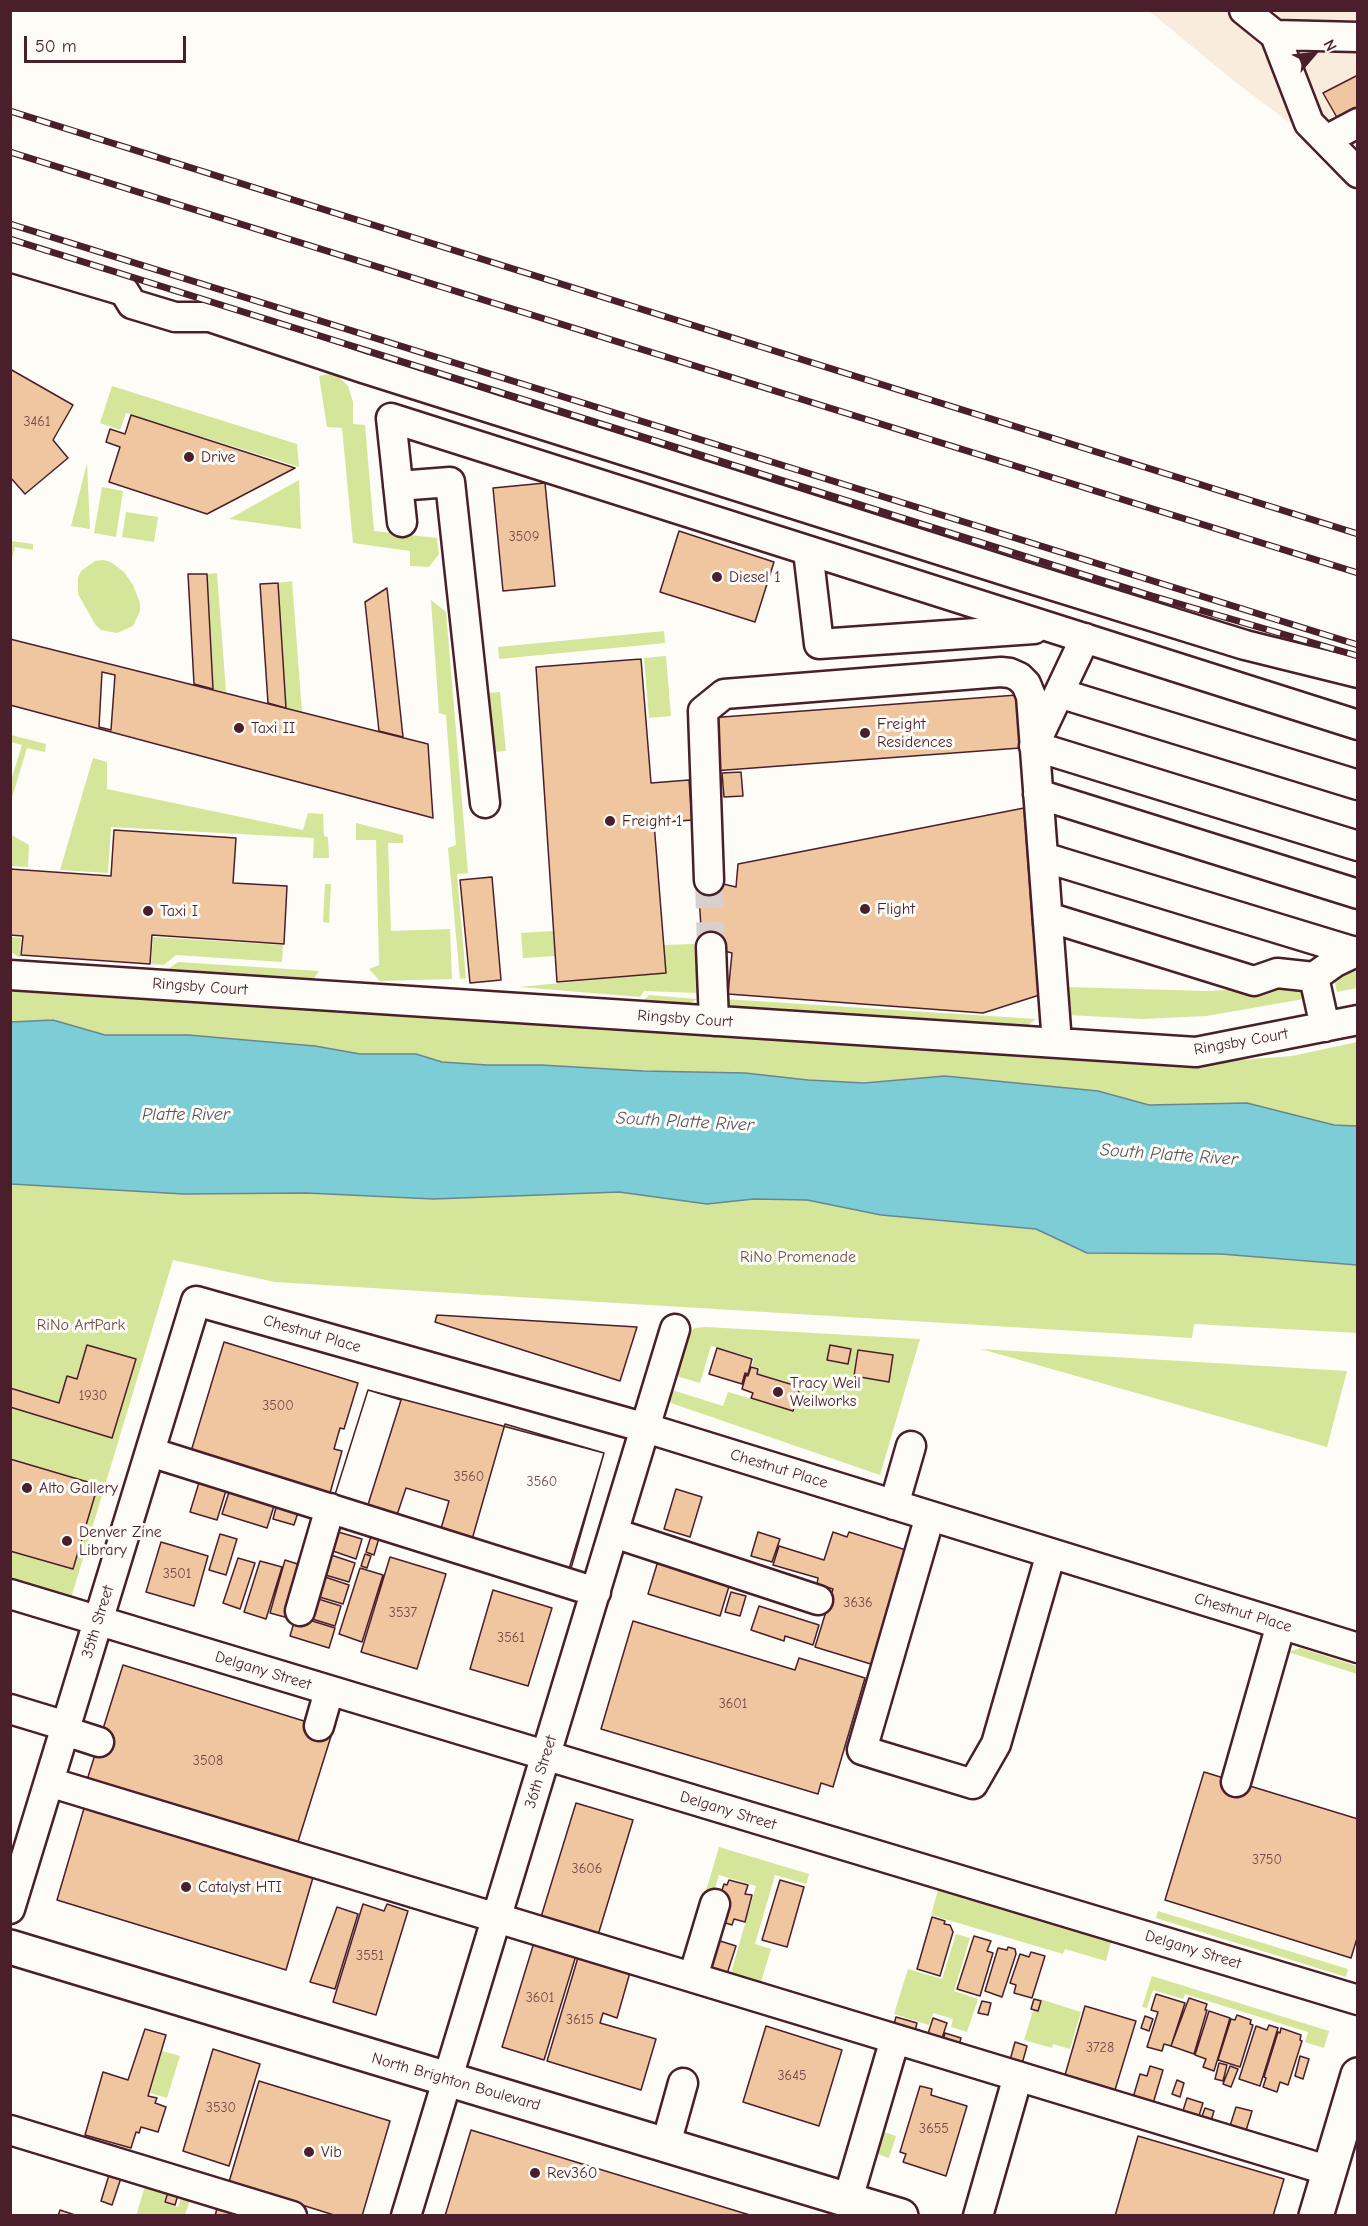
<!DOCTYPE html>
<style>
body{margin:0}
#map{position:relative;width:1368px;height:2226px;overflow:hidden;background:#fdfcf7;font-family:"Comic Neue",sans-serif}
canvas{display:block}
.frame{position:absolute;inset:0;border:12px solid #4a1f2b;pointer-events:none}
.north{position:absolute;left:1284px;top:24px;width:60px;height:60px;-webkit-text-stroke:4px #fdfcf7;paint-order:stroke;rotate:62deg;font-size:16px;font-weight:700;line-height:24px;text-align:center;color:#4a1f2b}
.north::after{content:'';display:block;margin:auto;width:21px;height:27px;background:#4a1f2b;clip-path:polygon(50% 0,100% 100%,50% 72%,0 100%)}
.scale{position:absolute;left:24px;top:36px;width:162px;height:27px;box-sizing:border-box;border:3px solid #4a1f2b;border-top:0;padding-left:8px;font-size:18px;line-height:21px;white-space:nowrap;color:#4a1f2b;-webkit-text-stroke:4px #fdfcf7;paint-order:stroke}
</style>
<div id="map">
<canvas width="1368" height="2226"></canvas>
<div class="frame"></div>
<div class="north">N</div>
<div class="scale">50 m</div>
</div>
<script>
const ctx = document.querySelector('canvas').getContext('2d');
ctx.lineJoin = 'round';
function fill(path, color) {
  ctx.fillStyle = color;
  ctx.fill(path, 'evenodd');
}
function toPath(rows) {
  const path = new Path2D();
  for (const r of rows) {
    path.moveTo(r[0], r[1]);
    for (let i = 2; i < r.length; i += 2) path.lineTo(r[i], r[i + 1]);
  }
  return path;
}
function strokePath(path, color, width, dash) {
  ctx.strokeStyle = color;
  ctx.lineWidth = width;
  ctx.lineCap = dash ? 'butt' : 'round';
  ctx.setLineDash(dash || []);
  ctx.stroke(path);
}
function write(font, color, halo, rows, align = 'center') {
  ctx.font = font + ' "Comic Neue",sans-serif';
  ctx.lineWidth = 6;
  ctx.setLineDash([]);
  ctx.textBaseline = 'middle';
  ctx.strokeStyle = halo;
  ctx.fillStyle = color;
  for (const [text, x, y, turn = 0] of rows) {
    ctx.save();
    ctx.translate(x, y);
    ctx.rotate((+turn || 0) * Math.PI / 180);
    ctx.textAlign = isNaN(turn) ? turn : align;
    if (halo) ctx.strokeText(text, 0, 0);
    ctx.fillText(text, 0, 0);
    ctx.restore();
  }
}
fill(toPath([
 [1149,11,1357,11,1357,185,1318,144,1234,81]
]), '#f9ecdd');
fill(toPath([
 [335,373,348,386,353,402,353,424,365,425,374,531,437,538,439,554,429,567,410,566,410,551,353,543,342,428,327,427,319,376],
 [112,386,297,444,299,467,126,413,120,430,100,423],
 [87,463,90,529,71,526],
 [299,480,301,529,229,519],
 [102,487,123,491,116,537,94,533],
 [126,512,158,517,154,542,122,537],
 [11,541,33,544,33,550,15,547,11,562],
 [103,560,111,562,124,572,133,585,140,603,140,611,133,626,117,633,101,630,95,624,78,594,78,578,81,571,95,561],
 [217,573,226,692,213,689,207,574],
 [292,581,302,712,286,708,278,583],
 [431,600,446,612,468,873,457,874,466,978,460,979,448,848,456,845,446,715,439,713],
 [664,631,665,643,499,659,498,647],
 [666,656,671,716,649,718,644,658],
 [500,692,506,751,494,752,488,693],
 [11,735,46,744,45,752,27,748,11,801,11,780,22,745,11,742],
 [93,758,107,762,107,789,303,830,308,813,323,814,324,836,328,837,329,858,313,858,314,838,111,827,108,873,60,870],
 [356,823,403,835,403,843,388,843,391,931,450,929,452,979,380,981,369,969,379,965,376,840,356,840],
 [10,834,29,845,28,867,11,866],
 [325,884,331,884,329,923,323,922],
 [553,931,555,956,523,958,521,933],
 [11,937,21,938,20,958,11,952],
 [153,937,283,945,282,962,176,955,164,965,151,964],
 [694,944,698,993,644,991,640,997,519,987,666,973,664,945],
 [178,962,319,971,313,980,167,970],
 [1357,963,1357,988,1337,992,1335,983,1337,974],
 [1300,986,1304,999,1206,1016,1142,1019,1068,1015,1068,987,1207,991],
 [10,987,1186,1064,1292,1056,1357,1042,1357,1126,1334,1125,1247,1103,1149,1105,1098,1091,945,1076,864,1083,808,1080,745,1073,643,1071,541,1065,487,1065,442,1062,416,1054,360,1054,315,1046,188,1035,105,1035,53,1020,11,1022],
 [649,995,697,999,686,1006,641,1003],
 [724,999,1036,1019,1025,1027,734,1008],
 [10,1184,184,1194,306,1193,434,1199,619,1192,707,1204,754,1199,807,1200,881,1215,1036,1229,1087,1253,1221,1254,1357,1265,1357,1333,1194,1324,1192,1338,502,1296,275,1282,173,1260,71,1598,11,1580],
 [706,1327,920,1339,880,1475,668,1402,672,1390,723,1406,728,1392,794,1411,801,1386,758,1374,760,1368,752,1366,754,1358,711,1346,700,1383,673,1375,684,1336,695,1328],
 [981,1349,1347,1371,1327,1447],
 [1300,1648,1357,1666,1357,1674,1288,1652],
 [719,1847,809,1874,806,1884,775,1875,755,1944,771,1949,760,1985,730,1976,756,1886,719,1875,694,1960,686,1958],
 [938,1890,1111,1942,1106,1961,1065,1949,1063,1954,931,1915],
 [1158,1911,1348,1969,1346,1977,1156,1918],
 [956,1934,970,1938,954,1991,978,1999,967,2032,951,2027,953,2019,933,2013,929,2025,894,2014,908,1969,942,1979],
 [1152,1976,1329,2031,1324,2048,1305,2042,1308,2032,1185,1994,1183,1999,1153,1990,1147,2008,1142,2007],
 [1037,1998,1081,2012,1070,2049,1053,2044,1052,2048,1024,2040],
 [162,2051,180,2056,167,2098,150,2093],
 [880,2131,896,2136,889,2158,874,2153],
 [148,2176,167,2191,164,2203,178,2207,181,2198,190,2200,185,2215,136,2216]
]), '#d5e69a');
const water = toPath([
 [53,1020,105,1035,188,1035,315,1046,360,1054,416,1054,442,1062,487,1065,541,1065,643,1071,745,1073,808,1080,864,1083,945,1076,1098,1091,1149,1105,1247,1103,1334,1125,1357,1126,1357,1265,1221,1254,1087,1253,1036,1229,881,1215,807,1200,754,1199,707,1204,619,1192,434,1199,306,1193,184,1194,11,1184,11,1022,53,1020]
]);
fill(water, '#7ccdd5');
strokePath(water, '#688791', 1.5);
const building = toPath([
 [1358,75,1358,110,1339,121,1323,93,1358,75],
 [10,369,73,405,53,440,68,458,25,494,10,477,10,369],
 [131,415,295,468,207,514,109,482,120,447,106,442,110,429,125,434,131,415],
 [545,483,555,586,503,591,493,488,545,483],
 [679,531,774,562,755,622,660,592,679,531],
 [188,574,207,574,213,689,194,684,188,574],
 [278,583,286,708,268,703,260,584,278,583],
 [387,588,403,737,379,731,365,602,387,588],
 [10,639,428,744,433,818,10,705,10,639],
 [102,672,115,675,111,730,99,727,102,672],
 [641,659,651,783,689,780,692,820,654,823,666,973,557,982,536,667,641,659],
 [1017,695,1020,748,713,771,709,718,1017,695],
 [741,772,743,796,724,797,722,773,741,772],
 [1024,808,1033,931,1052,991,983,1013,728,994,732,953,702,945,698,878,736,887,738,864,1024,808],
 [114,830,236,838,233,883,287,886,284,944,152,935,150,964,21,955,23,936,10,935,10,869,111,876,114,830],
 [492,877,501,980,470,983,460,880,492,877],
 [437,1315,637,1327,620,1381,435,1322,437,1315],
 [224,1342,358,1383,344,1429,340,1428,334,1449,342,1451,328,1500,189,1458,224,1342],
 [87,1345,136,1359,112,1438,10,1407,10,1388,59,1403,67,1376,77,1379,87,1345],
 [830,1345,851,1349,848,1364,827,1360,830,1345],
 [717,1348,752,1359,748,1374,745,1373,742,1384,709,1374,717,1348],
 [858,1350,893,1355,889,1382,854,1376,858,1350],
 [751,1367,758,1369,757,1374,800,1387,793,1411,751,1398,753,1393,742,1389,746,1375,748,1376,751,1367],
 [368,1390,401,1400,366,1511,333,1501,368,1390],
 [368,1390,604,1453,565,1582,333,1501,368,1390],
 [505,1424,604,1453,568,1579,469,1550,505,1424],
 [10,1459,98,1485,73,1569,10,1551,10,1459],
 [201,1476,228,1484,217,1520,190,1512,201,1476],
 [406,1488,449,1501,440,1532,396,1518,406,1488],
 [676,1489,702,1497,690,1537,664,1529,676,1489],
 [229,1492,274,1506,267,1528,222,1514,229,1492],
 [278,1500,300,1506,294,1525,273,1519,278,1500],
 [335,1531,362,1539,356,1559,330,1550,335,1531],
 [758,1532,780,1539,772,1562,751,1556,758,1532],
 [833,1532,847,1537,849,1532,906,1550,889,1606,892,1607,874,1665,815,1647,833,1589,817,1584,818,1578,773,1565,779,1546,824,1560,833,1532],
 [220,1534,237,1539,226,1575,209,1570,220,1534],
 [371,1536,379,1538,374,1555,366,1552,371,1536],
 [161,1542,208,1556,194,1606,146,1592,161,1542],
 [328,1554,355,1563,349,1582,322,1574,328,1554],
 [365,1554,371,1556,367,1568,361,1566,365,1554],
 [390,1557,446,1574,417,1669,361,1652,390,1557],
 [238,1558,255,1563,240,1609,223,1603,238,1558],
 [285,1560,307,1567,292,1619,270,1613,285,1560],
 [260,1561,282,1567,266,1619,244,1612,260,1561],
 [658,1561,730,1583,720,1616,648,1594,658,1561],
 [360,1568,383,1575,362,1642,339,1634,360,1568],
 [322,1576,349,1585,343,1604,316,1596,322,1576],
 [493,1590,552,1608,528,1686,470,1669,493,1590],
 [731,1592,746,1596,740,1616,725,1612,731,1592],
 [315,1598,341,1606,335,1626,309,1618,315,1598],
 [759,1606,819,1625,813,1645,785,1636,784,1641,751,1630,759,1606],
 [296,1616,335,1628,329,1648,290,1636,296,1616],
 [633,1621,795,1670,799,1658,865,1678,833,1787,821,1783,818,1794,601,1729,633,1621],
 [123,1665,333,1730,297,1845,87,1780,123,1665],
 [1204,1772,1358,1819,1358,1935,1351,1958,1165,1900,1204,1772],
 [576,1803,633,1820,598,1935,541,1917,576,1803],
 [85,1805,314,1874,286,1970,57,1900,85,1805],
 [729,1880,748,1885,745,1894,752,1895,745,1922,734,1919,732,1925,719,1921,718,1903,724,1884,727,1885,729,1880],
 [780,1880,804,1887,787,1947,762,1940,780,1880],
 [363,1904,384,1911,387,1904,408,1911,376,2015,333,2002,363,1904],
 [337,1907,358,1914,335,1989,310,1982,337,1907],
 [932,1917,945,1921,944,1924,950,1925,953,1932,940,1976,917,1969,932,1917],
 [536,1936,578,1949,544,2060,502,2047,536,1936],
 [974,1936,991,1941,987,1951,993,1953,980,1996,957,1989,974,1936],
 [714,1939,736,1946,726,1977,705,1970,714,1939],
 [1008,1947,1015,1949,1016,1954,1002,1997,985,1991,998,1948,1007,1950,1008,1947],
 [1031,1952,1045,1956,1032,1998,1014,1993,1016,1985,1010,1983,1020,1954,1029,1957,1031,1952],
 [579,1954,631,1969,617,2018,603,2013,600,2023,656,2039,641,2090,547,2061,579,1954],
 [1156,1994,1185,2003,1171,2046,1164,2044,1162,2051,1147,2047,1158,2012,1151,2010,1156,1994],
 [1189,1998,1207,2004,1205,2010,1207,2010,1194,2054,1171,2046,1189,1998],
 [1034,1999,1041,2001,1038,2011,1031,2009,1034,1999],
 [982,2001,991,2003,988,2015,978,2013,982,2001],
 [1085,2006,1136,2021,1115,2090,1065,2075,1085,2006],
 [1209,2011,1230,2018,1214,2071,1203,2067,1206,2059,1195,2055,1209,2011],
 [1237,2015,1251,2020,1250,2024,1253,2025,1240,2067,1218,2060,1231,2019,1235,2020,1237,2015],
 [1145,2016,1153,2019,1149,2031,1141,2028,1145,2016],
 [896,2017,917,2023,914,2035,893,2028,896,2017],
 [933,2018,947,2023,940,2044,926,2040,933,2018],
 [1269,2025,1278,2028,1260,2086,1239,2079,1256,2026,1267,2030,1269,2025],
 [766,2026,842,2050,819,2126,743,2102,766,2026],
 [1281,2028,1301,2035,1300,2040,1302,2041,1288,2085,1280,2082,1277,2092,1263,2087,1266,2078,1264,2077,1278,2032,1280,2033,1281,2028],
 [145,2029,166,2035,148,2096,157,2098,155,2103,166,2107,158,2132,141,2127,139,2133,136,2132,131,2148,85,2135,103,2072,128,2080,145,2029],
 [945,2033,961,2038,958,2049,942,2045,945,2033],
 [1015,2042,1027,2046,1022,2064,1010,2060,1015,2042],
 [213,2049,260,2064,229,2166,183,2151,213,2049],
 [1300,2056,1309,2059,1303,2079,1295,2076,1300,2056],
 [1219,2063,1227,2065,1223,2081,1215,2079,1219,2063],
 [1150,2066,1163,2070,1152,2107,1132,2101,1140,2074,1147,2076,1150,2066],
 [1230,2066,1238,2069,1231,2087,1223,2084,1230,2066],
 [1177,2080,1184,2083,1180,2097,1172,2094,1177,2080],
 [259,2081,390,2121,362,2216,337,2216,229,2182,259,2081],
 [920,2086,932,2089,931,2095,967,2106,946,2176,903,2162,906,2154,900,2152,920,2086],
 [1187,2098,1203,2103,1197,2122,1181,2117,1187,2098],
 [1236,2107,1252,2111,1245,2134,1229,2129,1236,2107],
 [1205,2108,1214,2111,1211,2121,1201,2119,1205,2108],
 [471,2130,753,2216,445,2216,471,2130],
 [1138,2136,1284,2179,1273,2216,1115,2216,1138,2136],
 [109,2175,121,2178,112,2205,101,2201,109,2175],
 [171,2182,181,2185,175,2205,165,2202,171,2182],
 [219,2201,266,2216,215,2216,219,2201],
 [60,2210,78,2216,58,2216,60,2210]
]);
fill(building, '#efc69f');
strokePath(building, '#4a1f2b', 1.5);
strokePath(toPath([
 [709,880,711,947]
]), '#d9d0ce', 28, [28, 14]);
const minor = toPath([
 [1244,10,1275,35,1309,123,1358,173],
 [1275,35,1358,37],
 [1326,140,1358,123],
 [10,257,124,291,132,304,175,317,210,317,363,368,1025,577,1245,645,1358,673],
 [398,486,450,482,485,803],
 [402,522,391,418,1358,725],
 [808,551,819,644,1034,629],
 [1085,638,1034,746,1358,846],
 [1059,693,1358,785],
 [1038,794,1358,894],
 [1043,857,1355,952],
 [709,880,703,711,724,694,1001,672,1010,673,1019,677,1026,684,1031,696,1057,1043],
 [1048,917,1254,981,1277,973,1314,977,1335,962,1358,951],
 [711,947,714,1021],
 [10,975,1196,1052,1358,1020],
 [1314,977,1325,1027],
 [150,1452,596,1592],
 [894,1505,911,1446],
 [930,1516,862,1750,881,1756,973,1784,996,1744,1051,1553],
 [614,1533,818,1600],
 [10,1594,1358,2000],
 [300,1611,330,1508],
 [10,1709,66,1726],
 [319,1726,329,1691],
 [65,1731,99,1742],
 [49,1782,1330,2171],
 [1236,1782,1281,1624],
 [10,1909,196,1301,646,1428,1358,1648],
 [693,1977,715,1904],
 [10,2130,292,2216],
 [666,2144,683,2083],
 [848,2199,895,2039],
 [406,2216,675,1329],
 [978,2216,1018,2076]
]);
const major = toPath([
 [10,1947,901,2216],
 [1316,2216,1358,2075]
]);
strokePath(minor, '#4a1f2b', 33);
strokePath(major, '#4a1f2b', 38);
strokePath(minor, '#fdfcf7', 28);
strokePath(major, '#fdfcf7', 33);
const rail = toPath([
 [10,111,1358,534],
 [10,152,1358,573],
 [10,224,1358,645],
 [10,239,1152,596,1358,656]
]);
strokePath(rail, '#4a1f2b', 7);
strokePath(rail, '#fdfcf7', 4.5, [14]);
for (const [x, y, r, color] of [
 [189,457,6,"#4a1f2b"],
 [717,577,6,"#4a1f2b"],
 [239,728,6,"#4a1f2b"],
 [865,733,6,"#4a1f2b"],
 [610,821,6,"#4a1f2b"],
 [865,909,6,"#4a1f2b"],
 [148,911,6,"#4a1f2b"],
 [778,1392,6,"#4a1f2b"],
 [27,1488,6,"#4a1f2b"],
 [67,1541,6,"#4a1f2b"],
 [186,1887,6,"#4a1f2b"],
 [309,2152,6,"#4a1f2b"],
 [535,2173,6,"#4a1f2b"]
]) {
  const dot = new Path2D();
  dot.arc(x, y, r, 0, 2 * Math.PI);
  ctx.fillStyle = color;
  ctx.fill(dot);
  strokePath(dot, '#fdfcf7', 2);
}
write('14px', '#734948', null, [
 ["3461",37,422],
 ["3509",524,537],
 ["1930",93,1396],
 ["3500",278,1406],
 ["3560",469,1477],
 ["3560",542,1482],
 ["3501",177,1574],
 ["3636",858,1603],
 ["3537",403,1613],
 ["3561",511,1638],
 ["3601",733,1704],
 ["3508",208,1761],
 ["3750",1267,1860],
 ["3606",587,1869],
 ["3551",370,1956],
 ["3601",540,1998],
 ["3615",580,2020],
 ["3728",1100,2048],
 ["3645",792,2076],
 ["3530",221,2108],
 ["3655",934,2129]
]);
write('16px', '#4a1f2b', '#fdfcf7', [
 ["Drive",201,457],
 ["Diesel 1",729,577],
 ["Freight",877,724],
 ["Residences",877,742],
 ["Taxi II",251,728],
 ["Freight 1",622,821],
 ["Flight",877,909],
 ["Taxi I",160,911],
 ["Tracy Weil",790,1383],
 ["Weilworks",790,1401],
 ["Alto Gallery",39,1488],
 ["Denver Zine",79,1532],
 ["Library",79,1550],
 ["Catalyst HTI",198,1887],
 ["Vib",321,2152],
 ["Rev360",547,2173]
], 'left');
write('16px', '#4a1f2b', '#fdfcf7', [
 ["Ringsby Court",200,987,4],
 ["Ringsby Court",685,1019,4],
 ["Ringsby Court",1241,1042,-10],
 ["Chestnut Place",312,1334,16],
 ["Chestnut Place",779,1469,17],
 ["Chestnut Place",1243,1613,17],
 ["35th Street",98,1622,-73],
 ["Delgany Street",263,1671,17],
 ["36th Street",541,1772,-73],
 ["Delgany Street",728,1811,17],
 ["Delgany Street",1193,1950,17],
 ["North Brighton Boulevard",456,2082,16]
]);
write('16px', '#6d5147', '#fdfcf7', [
 ["RiNo Promenade",798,1257],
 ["RiNo ArtPark",81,1325]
]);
write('italic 18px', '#59535e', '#fdfcf7', [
 ["Platte River",186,1115],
 ["South Platte River",685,1122,3],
 ["South Platte River",1169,1155,4]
]);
</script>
